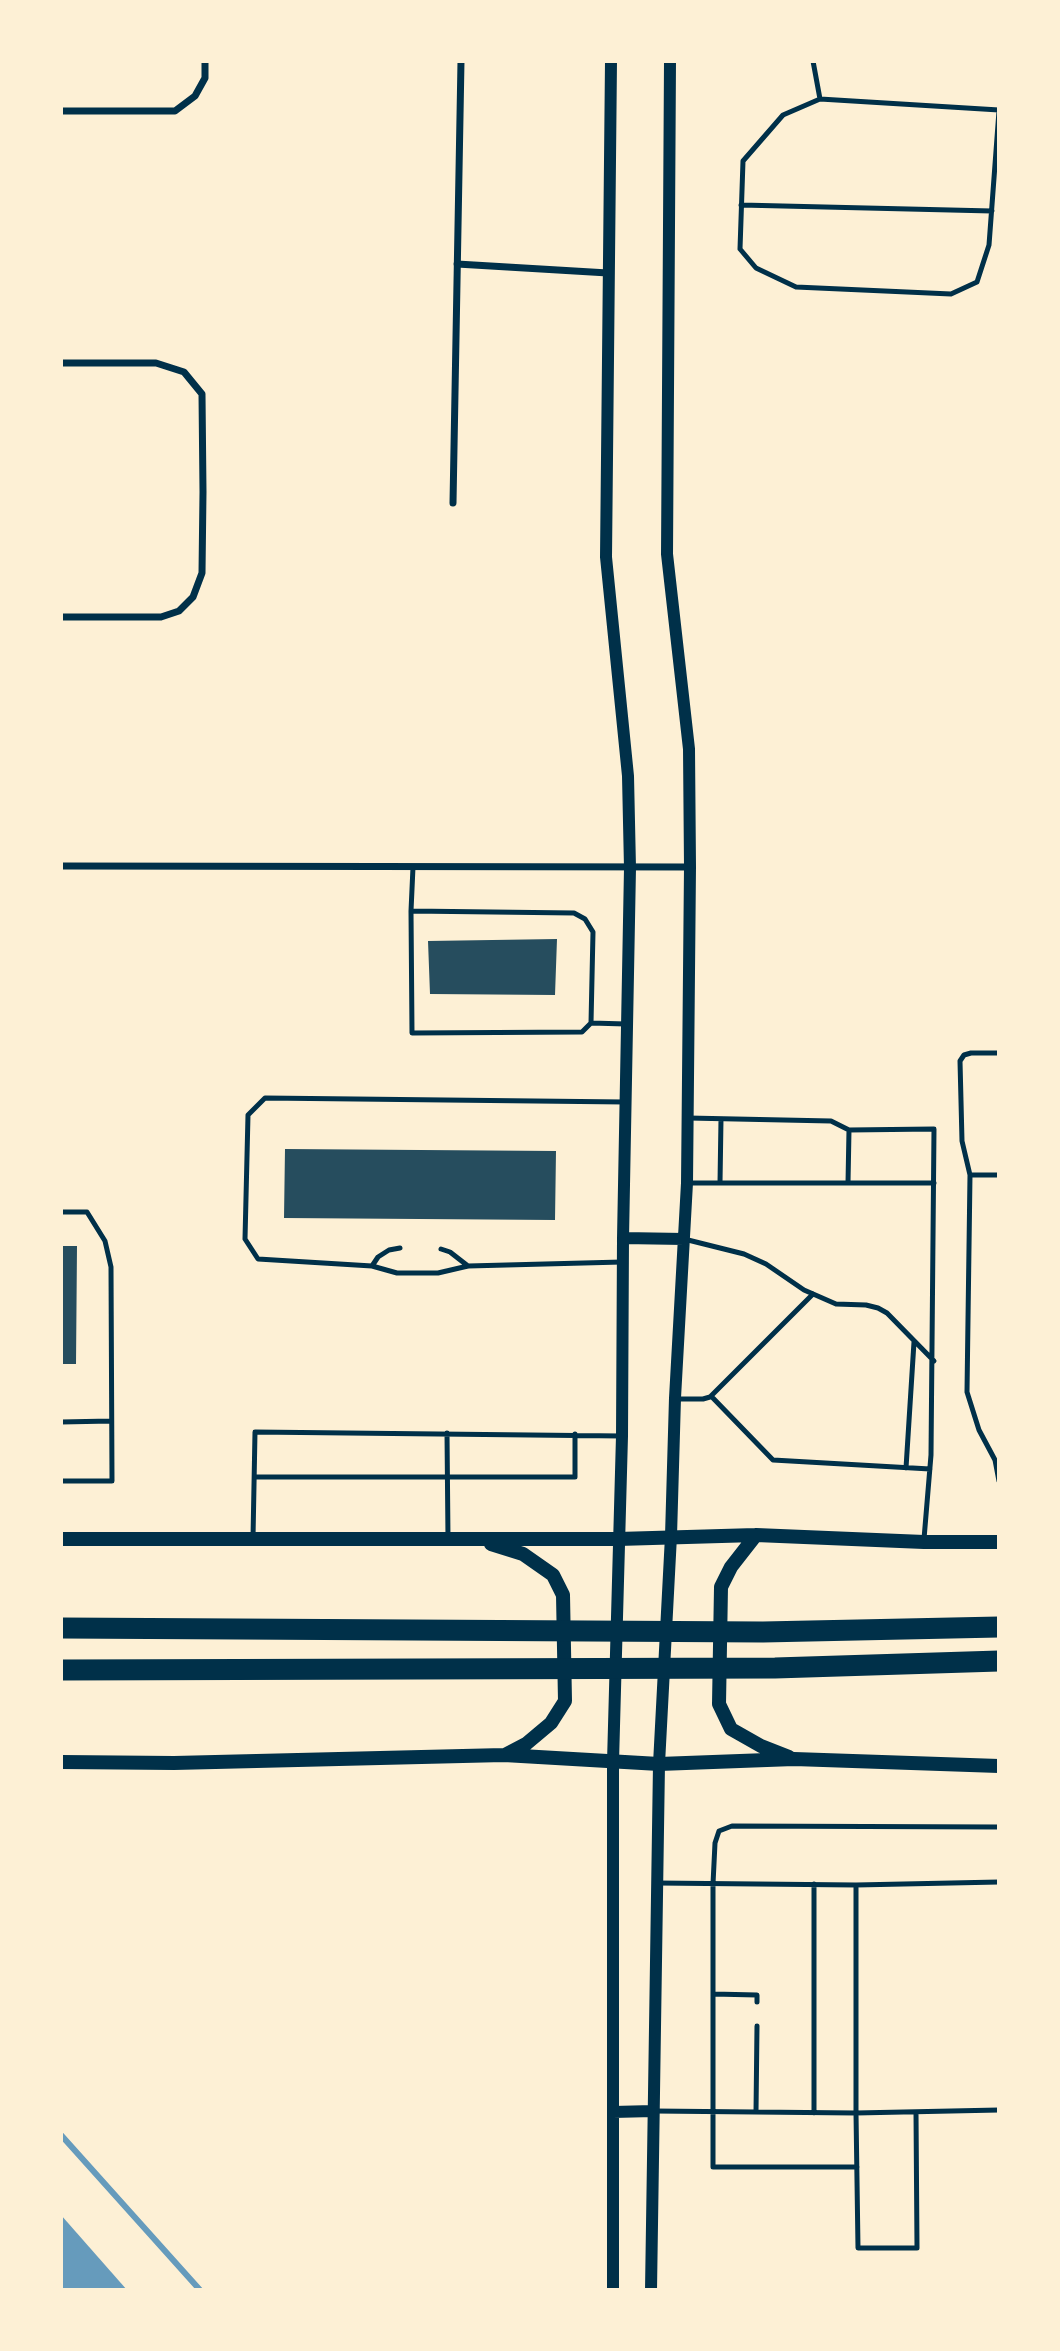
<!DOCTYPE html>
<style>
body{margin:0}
#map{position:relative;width:1060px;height:2351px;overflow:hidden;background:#fdf0d5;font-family:Poppins,sans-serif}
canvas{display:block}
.frame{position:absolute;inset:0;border:63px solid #fdf0d5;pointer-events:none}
</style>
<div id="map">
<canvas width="1060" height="2351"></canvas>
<div class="frame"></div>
</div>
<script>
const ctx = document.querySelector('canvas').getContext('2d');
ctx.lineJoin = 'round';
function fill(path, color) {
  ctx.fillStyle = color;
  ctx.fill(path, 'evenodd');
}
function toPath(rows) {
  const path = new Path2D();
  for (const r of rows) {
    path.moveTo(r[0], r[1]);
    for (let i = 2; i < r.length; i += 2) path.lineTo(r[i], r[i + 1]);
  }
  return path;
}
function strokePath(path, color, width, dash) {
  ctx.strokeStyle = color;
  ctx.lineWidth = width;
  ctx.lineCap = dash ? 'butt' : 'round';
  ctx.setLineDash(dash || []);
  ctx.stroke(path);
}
fill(toPath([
 [61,2215,127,2290,61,2290]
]), '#669bbc');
strokePath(toPath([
 [61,2135,200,2290]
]), '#669bbc', 6);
fill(toPath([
 [557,939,555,995,430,994,428,941],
 [285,1149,556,1151,555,1220,284,1218],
 [61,1246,77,1246,76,1364,61,1364]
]), '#264d5e');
strokePath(toPath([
 [813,61,820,99,999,110],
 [820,99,783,115,743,161,740,249,756,268,796,287,951,294,977,282,989,245,999,111],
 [741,205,992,211],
 [413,867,411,911,574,913,585,919,593,932,591,1023,626,1024],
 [411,911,412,1033,582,1032,591,1023],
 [688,1118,831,1121,849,1130,934,1129,931,1455,924,1539],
 [970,1175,962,1141,960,1061,964,1055,971,1053,999,1053],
 [999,1175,970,1175,967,1392,979,1430,995,1460,999,1481],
 [689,1183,934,1183],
 [720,1183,721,1119],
 [848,1183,849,1130],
 [61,1212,87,1212,105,1241,111,1267,112,1481,61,1481],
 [684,1239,744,1254,766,1264,804,1290,836,1304,866,1305,878,1308,887,1313,934,1361],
 [441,1249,450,1252,468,1266],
 [622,1262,468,1266,438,1273,397,1273,372,1266,258,1259,245,1239,248,1115,265,1098,625,1102],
 [372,1266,378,1257,389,1250,400,1248],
 [711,1396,773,1460,930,1469],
 [677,1399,703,1399,710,1397,813,1294],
 [61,1422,111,1421],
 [447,1433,448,1539],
 [906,1468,914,1342],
 [255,1477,575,1477,575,1434],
 [253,1538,255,1432,622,1436],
 [657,1883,856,1885,999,1882],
 [713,1994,757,1995,757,2002],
 [654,2111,856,2113,856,1885],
 [756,2112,757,2026],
 [916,2112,917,2248,858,2248,856,2113,999,2110],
 [814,2113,814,1884],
 [857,2167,713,2167,713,1884,715,1843,719,1831,732,1826,999,1827]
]), '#003049', 5);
strokePath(toPath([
 [61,111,175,111,195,96,205,78,205,61],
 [457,264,608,273],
 [61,363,156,363,184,372,202,394,203,492,202,573,193,597,179,611,161,617,61,617],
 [453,503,461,61],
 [61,866,690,867]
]), '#003049', 7);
strokePath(toPath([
 [611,61,606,557,628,776,630,868,623,1238,622,1436,613,1762,613,2290],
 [623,1238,684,1239],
 [613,2112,653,2111],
 [651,2290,659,1764,671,1536,675,1398,687,1183,690,867,689,749,667,554,670,61]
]), '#003049', 12);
strokePath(toPath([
 [756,1535,731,1567,721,1587,719,1704,731,1729,761,1746,789,1757],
 [61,1539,618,1539,756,1535,924,1542,999,1542],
 [491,1544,523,1554,553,1575,563,1595,565,1701,551,1723,526,1744,505,1755],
 [61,1762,174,1763,504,1755,659,1764,794,1759,999,1766]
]), '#003049', 14);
strokePath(toPath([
 [61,1628,763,1632,999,1627],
 [61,1670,775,1668,999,1661]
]), '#003049', 21);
</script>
